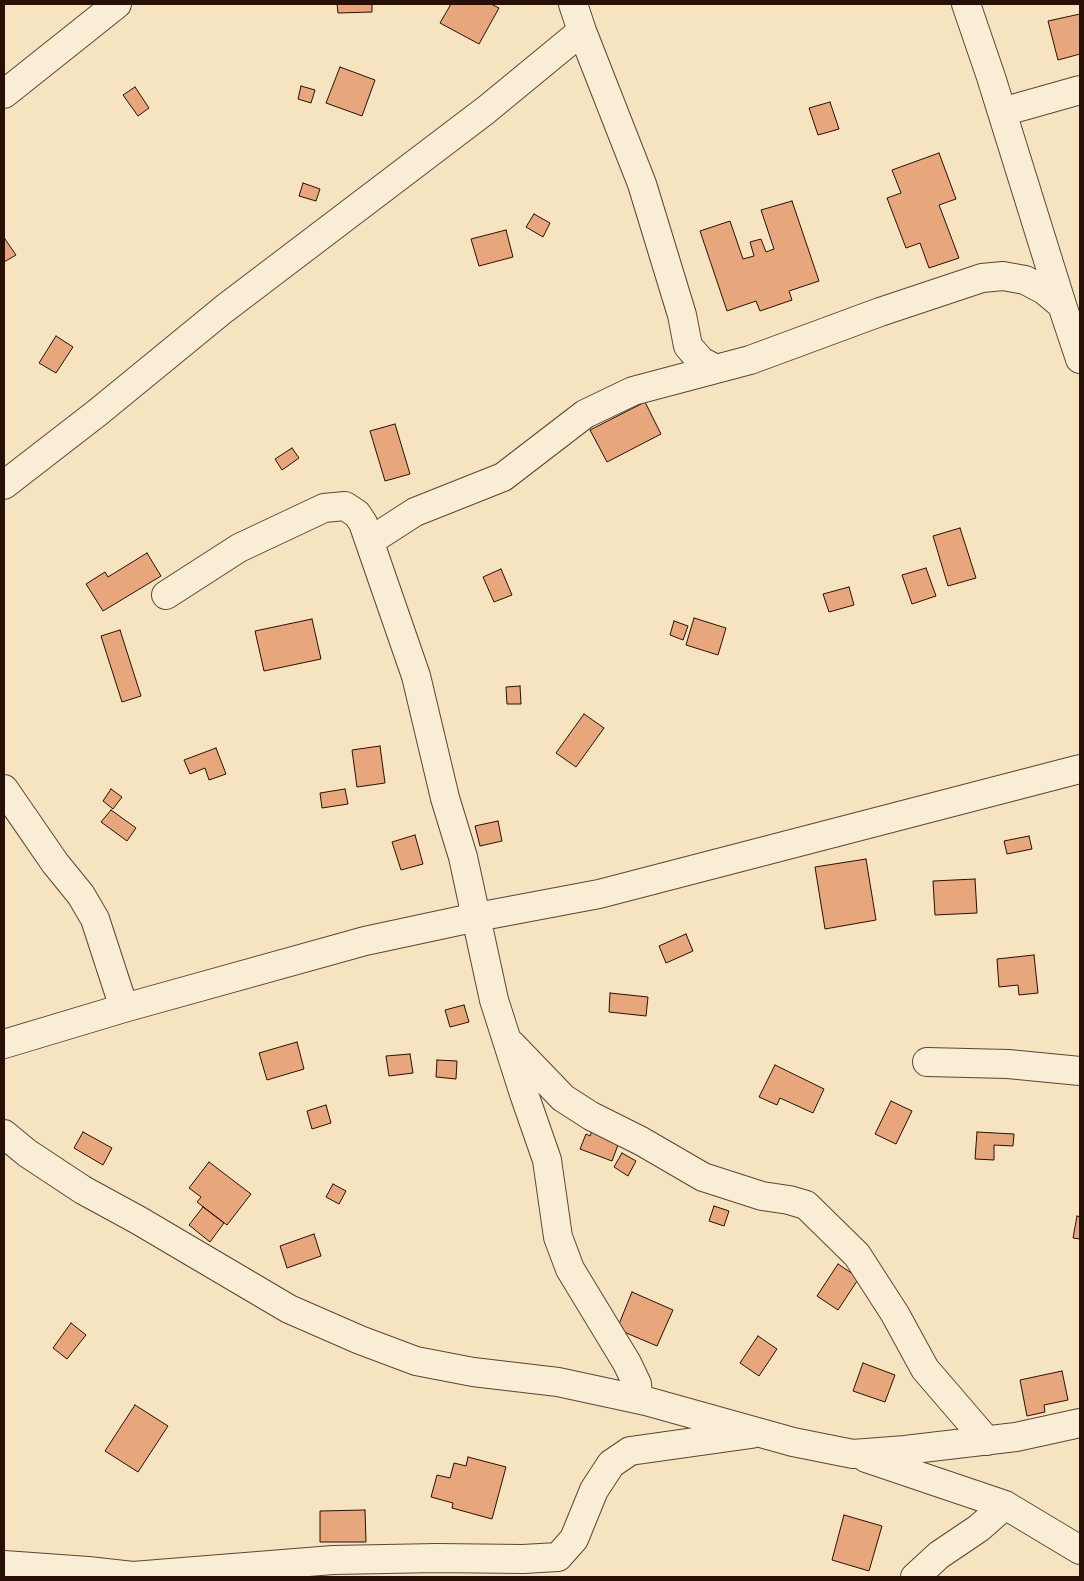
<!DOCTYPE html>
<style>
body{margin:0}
#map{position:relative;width:1084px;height:1581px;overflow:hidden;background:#f6e3c0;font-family:"IM FELL Great Primer",serif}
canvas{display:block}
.frame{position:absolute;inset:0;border:5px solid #281006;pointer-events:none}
</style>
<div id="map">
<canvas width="1084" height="1581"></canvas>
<div class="frame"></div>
</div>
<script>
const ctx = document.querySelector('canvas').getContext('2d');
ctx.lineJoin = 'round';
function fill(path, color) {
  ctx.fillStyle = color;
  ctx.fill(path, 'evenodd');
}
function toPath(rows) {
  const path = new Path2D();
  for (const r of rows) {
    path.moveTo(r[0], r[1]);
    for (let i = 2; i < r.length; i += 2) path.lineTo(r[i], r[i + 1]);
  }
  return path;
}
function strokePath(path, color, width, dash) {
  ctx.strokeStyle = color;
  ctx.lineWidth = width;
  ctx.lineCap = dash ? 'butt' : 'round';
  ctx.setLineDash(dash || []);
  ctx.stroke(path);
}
const building = toPath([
 [337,4,372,4,372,12,338,13,337,4],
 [451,4,491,4,499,8,479,44,440,23,451,4],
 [1080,14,1080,54,1058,60,1048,21,1080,14],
 [340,67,375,80,362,116,326,103,340,67],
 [301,86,315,90,311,103,298,99,301,86],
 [135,87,149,108,138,116,123,95,135,87],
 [830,102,839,129,818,135,809,108,830,102],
 [939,153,956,199,939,205,959,258,929,268,920,243,906,248,887,198,901,193,892,170,939,153],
 [303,183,320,189,316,201,299,196,303,183],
 [792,201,819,281,789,291,792,300,760,311,756,301,727,311,700,231,730,221,743,259,754,256,750,242,761,239,766,252,774,249,761,210,792,201],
 [534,214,550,223,543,237,526,227,534,214],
 [506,230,513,257,479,266,471,239,506,230],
 [5,239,16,255,4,262,4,240,5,239],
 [56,336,73,347,56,373,39,363,56,336],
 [645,402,661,434,607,462,590,430,645,402],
 [395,424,410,474,385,481,370,431,395,424],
 [292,448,299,458,282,470,275,459,292,448],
 [960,528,976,578,948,586,933,536,960,528],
 [147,553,161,576,103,611,86,584,105,572,108,577,147,553],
 [926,568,936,596,912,604,902,575,926,568],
 [501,569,512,595,494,602,483,577,501,569],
 [849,587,854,605,829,612,823,594,849,587],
 [694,618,726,628,718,655,686,645,694,618],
 [312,619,321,659,264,671,255,631,312,619],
 [674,621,688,626,683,640,670,635,674,621],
 [120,630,141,696,122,702,101,636,120,630],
 [520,686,521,704,507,704,506,687,520,686],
 [584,714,604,728,576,767,556,753,584,714],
 [380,746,385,783,357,787,352,750,380,746],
 [216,748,226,774,209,780,205,768,190,774,184,760,216,748],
 [111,789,122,797,113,809,103,801,111,789],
 [345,789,348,804,322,808,320,793,345,789],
 [111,810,136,828,127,841,101,822,111,810],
 [498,821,502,841,480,846,475,826,498,821],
 [415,835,423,864,401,870,392,842,415,835],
 [1029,836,1032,849,1007,854,1004,841,1029,836],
 [866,859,876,920,825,929,815,867,866,859],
 [975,879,977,913,935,915,933,881,975,879],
 [686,934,693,951,666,963,659,946,686,934],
 [1034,955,1038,993,1019,995,1018,985,999,987,997,959,1034,955],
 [610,993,648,997,646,1016,609,1012,610,993],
 [464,1005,469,1022,450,1027,445,1010,464,1005],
 [297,1042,304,1069,267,1080,259,1053,297,1042],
 [410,1054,413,1073,389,1076,386,1056,410,1054],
 [437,1060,457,1061,456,1079,436,1077,437,1060],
 [775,1065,824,1089,813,1113,780,1098,777,1105,759,1097,775,1065],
 [891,1101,912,1111,896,1144,875,1134,891,1101],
 [326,1105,331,1123,312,1129,307,1111,326,1105],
 [594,1125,621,1137,612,1161,580,1149,586,1134,590,1136,594,1125],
 [83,1132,112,1148,103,1165,74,1148,83,1132],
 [977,1132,1014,1134,1013,1146,994,1145,994,1160,975,1159,977,1132],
 [622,1153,636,1161,628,1176,614,1167,622,1153],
 [209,1162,251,1194,227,1225,197,1202,201,1197,189,1188,209,1162],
 [333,1184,346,1191,339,1204,326,1197,333,1184],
 [714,1206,729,1211,724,1226,709,1221,714,1206],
 [203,1207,224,1223,210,1242,189,1225,203,1207],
 [1077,1216,1080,1217,1080,1239,1073,1238,1077,1216],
 [314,1234,321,1256,287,1268,280,1246,314,1234],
 [838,1264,859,1278,838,1310,817,1296,838,1264],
 [632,1292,673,1310,657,1346,617,1329,632,1292],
 [71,1323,86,1335,67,1359,53,1348,71,1323],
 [758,1336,777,1349,759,1376,740,1363,758,1336],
 [863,1363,895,1375,885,1402,853,1391,863,1363],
 [1062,1371,1068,1400,1044,1405,1045,1412,1027,1416,1020,1380,1062,1371],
 [135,1405,168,1426,138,1472,105,1451,135,1405],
 [468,1457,506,1467,492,1519,452,1508,453,1503,431,1497,437,1475,450,1478,454,1463,466,1466,468,1457],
 [365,1510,366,1542,320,1542,320,1511,365,1510],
 [844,1515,882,1526,869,1571,832,1560,844,1515]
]);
fill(building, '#e7a67c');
strokePath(building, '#281006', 1);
const street = toPath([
 [573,4,582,31,642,184,682,315,688,346,701,361,716,369,750,360,880,312,982,278,1003,276,1025,280,1044,290,1062,305,1080,359],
 [966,4,991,77,1062,305],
 [4,94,117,4],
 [1002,112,1080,90],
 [4,485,97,413,224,309,486,110,582,31],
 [370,541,415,512,503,477,585,414,633,391,716,369],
 [166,595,239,548,324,508,345,506,357,514,363,523,416,676,445,798,463,857,494,1000,524,1094,547,1160,558,1237,570,1269,627,1363,637,1384,638,1399],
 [4,789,55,863,81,895,95,919,124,1008],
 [4,1044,124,1008,365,941,477,917,599,894,1080,769],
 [511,1044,563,1098,591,1116,641,1141,703,1177,762,1196,789,1200,806,1205,857,1255,895,1314,925,1369,987,1441],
 [927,1062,1008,1064,1080,1071],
 [4,1134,27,1153,83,1190,138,1220,289,1309,360,1340,416,1361,473,1372,558,1382,646,1401,793,1442,853,1454,905,1450,1016,1437,1080,1423],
 [866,1458,1005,1505,1080,1550],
 [4,1565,88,1571,133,1576,333,1560,437,1558,523,1559,558,1557,574,1539,594,1490,611,1464,630,1451,751,1434],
 [915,1577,939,1555,979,1528,1005,1505]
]);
strokePath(street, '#5c4534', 30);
strokePath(street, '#f9edd6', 28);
</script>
